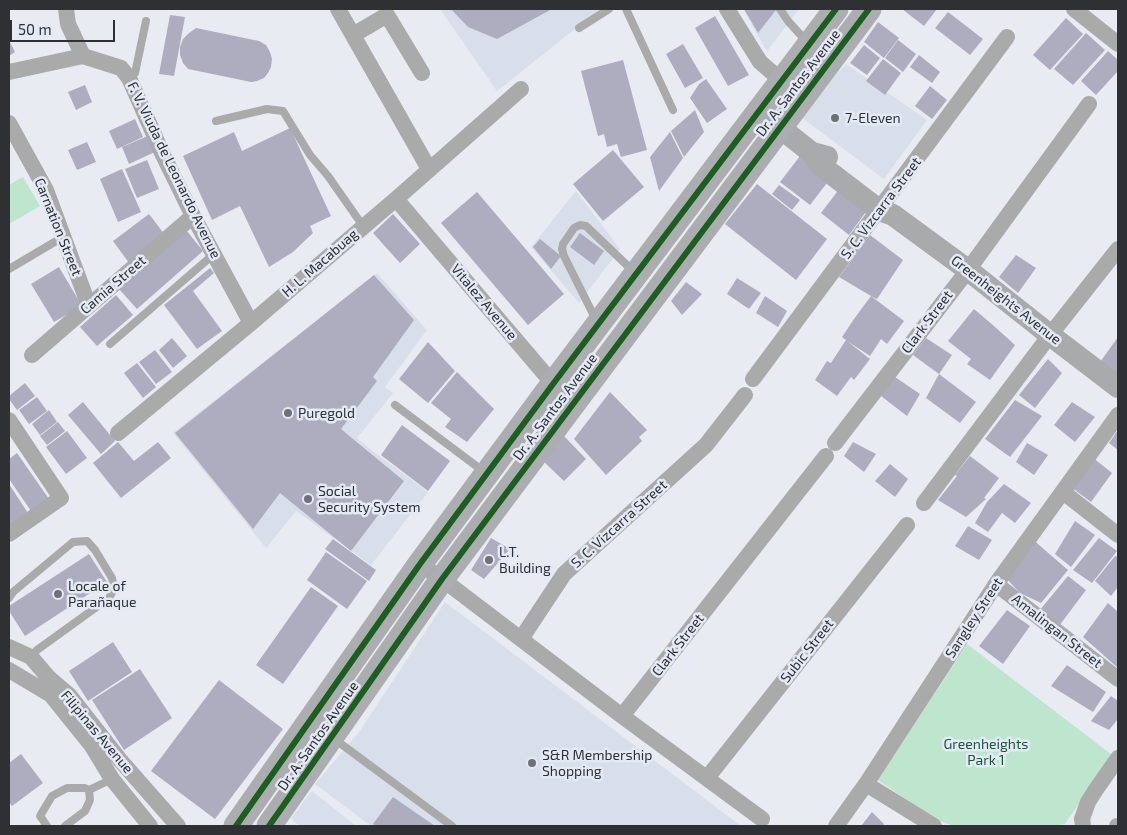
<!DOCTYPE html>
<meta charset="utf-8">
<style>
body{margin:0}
#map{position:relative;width:1127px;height:835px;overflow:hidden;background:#e8ebf1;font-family:"Exo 2",sans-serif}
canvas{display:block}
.frame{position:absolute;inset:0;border:10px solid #2e3034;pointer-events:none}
.scale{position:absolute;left:10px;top:20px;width:105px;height:22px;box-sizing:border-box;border:2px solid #2e3034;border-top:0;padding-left:6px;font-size:15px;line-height:18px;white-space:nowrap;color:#2e3034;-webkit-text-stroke:4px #e4eaf5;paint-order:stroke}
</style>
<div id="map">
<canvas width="1127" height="835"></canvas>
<div class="frame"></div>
<div class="scale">50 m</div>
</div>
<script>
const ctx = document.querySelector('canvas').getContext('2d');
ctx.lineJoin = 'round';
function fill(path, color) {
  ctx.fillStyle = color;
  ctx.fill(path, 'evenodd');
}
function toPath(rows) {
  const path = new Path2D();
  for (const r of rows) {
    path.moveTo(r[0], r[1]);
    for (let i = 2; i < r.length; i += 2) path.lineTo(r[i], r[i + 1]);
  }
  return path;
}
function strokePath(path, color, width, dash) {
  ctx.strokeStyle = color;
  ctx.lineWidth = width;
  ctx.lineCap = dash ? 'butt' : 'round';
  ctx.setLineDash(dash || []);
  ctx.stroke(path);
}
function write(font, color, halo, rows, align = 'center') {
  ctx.font = font + ' "Exo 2",sans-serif';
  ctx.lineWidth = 5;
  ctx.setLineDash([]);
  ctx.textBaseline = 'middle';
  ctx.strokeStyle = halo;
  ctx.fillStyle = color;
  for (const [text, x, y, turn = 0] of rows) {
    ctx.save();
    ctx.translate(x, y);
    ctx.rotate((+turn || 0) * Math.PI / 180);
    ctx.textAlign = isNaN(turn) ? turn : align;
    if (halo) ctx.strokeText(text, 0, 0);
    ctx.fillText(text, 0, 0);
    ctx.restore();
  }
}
fill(toPath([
 [440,9,600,9,497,91],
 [743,9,799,9,767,51],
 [846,64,927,120,884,179,801,117,823,88],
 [576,191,620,249,579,303,531,247],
 [377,273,427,330,385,387,393,393,357,438,374,452,428,492,371,565,296,511,266,548,173,433],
 [445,602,741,826,371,826,315,784,359,732],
 [312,791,356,826,299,826,291,818]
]), '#d8dfea');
fill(toPath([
 [23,177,40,206,9,224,9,185],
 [967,644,1112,755,1065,824,1053,826,954,826,935,819,878,780]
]), '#bee5cd');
fill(toPath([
 [451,9,552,9,497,39,468,27],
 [744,9,775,9,776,10,758,33],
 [902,9,937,9,924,26],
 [948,12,983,39,970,55,935,28],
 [170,15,185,17,174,76,159,74],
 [715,16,749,75,728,86,695,28],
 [1066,18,1083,34,1050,70,1033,55],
 [878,22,899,38,884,58,864,42],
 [196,28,259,41,266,45,270,52,272,59,271,67,268,73,264,78,257,81,251,82,188,69,183,63,180,55,180,47,183,39,189,33],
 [1086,33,1105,50,1073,85,1054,69],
 [9,40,15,52,9,56],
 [898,40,916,54,903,72,885,58],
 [683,44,703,78,685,88,666,54],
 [864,45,880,58,867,75,850,63],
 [1108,51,1118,60,1118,71,1096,95,1081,81],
 [919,55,940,72,932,83,910,67],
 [883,59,901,73,885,95,866,81],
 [623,60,647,150,621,157,617,144,607,147,604,134,598,136,581,71],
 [706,79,727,109,707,123,690,98,699,84],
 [85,85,92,102,76,110,68,92],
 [930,86,947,100,932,119,915,106],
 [695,110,704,132,684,157,671,131],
 [135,119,143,137,117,149,109,131],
 [290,128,331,216,310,226,313,233,293,252,269,267,240,206,212,220,183,156,234,132,242,151],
 [670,132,683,158,659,191,650,157],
 [150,135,157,151,129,164,122,147],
 [87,142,96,162,77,170,68,150],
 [613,150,644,187,603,221,573,184],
 [800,156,830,179,810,205,780,182],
 [147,160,159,189,137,198,125,169],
 [122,169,141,212,118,222,100,179],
 [757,184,827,239,796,280,725,224],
 [779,185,800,200,792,210,772,194],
 [840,188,868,209,849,235,821,213],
 [477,192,564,294,528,325,441,223],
 [149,214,165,235,129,263,113,241],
 [393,214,420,244,400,263,373,233],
 [186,230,203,251,137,309,119,289],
 [580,233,604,251,594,265,570,247],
 [870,235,903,260,877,299,871,296,904,321,887,344,881,339,870,356,847,341,870,359,854,380,851,377,837,396,815,380,827,361,831,363,846,340,842,337,854,319,871,296,839,277],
 [540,239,561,256,551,269,533,247],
 [1016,255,1036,268,1018,293,999,277],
 [59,267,82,306,54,322,31,284],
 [210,268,214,273,193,291,222,331,197,349,164,305],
 [374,275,414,320,373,377,377,381,341,429,404,481,351,551,280,493,253,529,175,433],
 [737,278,761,293,749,309,727,294],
 [686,282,702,294,682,315,671,301],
 [116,295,133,315,97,346,80,327],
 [765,296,787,311,778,327,756,313],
 [974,309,994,326,1015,345,990,380,967,364,971,359,948,341],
 [1118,337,1118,378,1098,365],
 [172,338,187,356,173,368,159,350],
 [926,338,952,355,939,374,913,355],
 [428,342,455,371,428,403,399,379],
 [155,350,172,372,156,384,139,362],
 [1048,359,1062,373,1035,408,1019,395],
 [137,363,156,387,143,398,124,373],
 [457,372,494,409,467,442,445,427,451,419,431,403],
 [939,374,976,402,960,423,926,398],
 [895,377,920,394,907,416,881,396],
 [25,383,35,396,17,410,9,399,9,396],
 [610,392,647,430,639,437,642,441,606,475,574,439],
 [37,397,47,411,29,424,19,410],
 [1015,400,1042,416,1010,457,985,439],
 [83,402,115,441,101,454,68,415],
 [1072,402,1095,417,1075,442,1054,425],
 [49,410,57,422,40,435,32,424],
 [58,422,65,431,47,445,40,436],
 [402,425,450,461,428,491,381,455],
 [1118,430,1118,450,1109,443],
 [67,431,87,458,66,474,46,447],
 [564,436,586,459,564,481,543,461],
 [118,442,134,461,158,442,171,458,121,498,93,463],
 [853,442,876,454,864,472,844,456],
 [1027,443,1048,455,1034,475,1016,462],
 [17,453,49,499,31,511,9,479,9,459],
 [970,456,999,478,984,498,986,499,966,517,938,500,957,476,955,475],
 [1092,457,1112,473,1091,502,1071,487],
 [890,464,908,479,895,497,875,481],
 [9,484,28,513,9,527],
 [1004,484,1031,503,1015,523,1002,513,988,532,975,523,987,502],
 [1075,521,1095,535,1071,567,1055,554],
 [968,526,992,540,979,560,955,546],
 [491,538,510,549,484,579,471,570],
 [1031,538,1068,570,1041,603,1020,593,1003,575],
 [1099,538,1117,551,1092,583,1073,570],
 [333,539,376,570,369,581,325,549],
 [326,552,367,581,347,609,307,580],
 [89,554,107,582,25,636,9,611,9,606],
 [1115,556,1118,557,1118,587,1111,596,1095,581],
 [1068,576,1086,590,1059,626,1039,611],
 [311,587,338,606,283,684,256,665],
 [1108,603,1118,612,1118,668,1083,637],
 [1007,610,1030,626,1003,664,979,646],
 [113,642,132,672,88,701,69,671],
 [1067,665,1106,692,1093,712,1051,686],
 [140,669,172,718,124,750,92,700],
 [219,680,283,729,215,819,151,771],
 [1111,696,1118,701,1118,719,1109,730,1091,721],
 [21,754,43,783,12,806,9,802,9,763],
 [393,797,435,826,375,826,373,824],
 [872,812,884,824,883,826,861,826]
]), '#aeadc0');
strokePath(toPath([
 [626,9,673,110],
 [780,9,788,21,807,42],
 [579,28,609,9],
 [129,78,135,73,146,21],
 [216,121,267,109,283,111,310,155,328,176,363,226],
 [9,269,63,237],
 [596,320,564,256,562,249,563,244,574,228,580,225,586,226,633,271],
 [110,344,214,254],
 [395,405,483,471],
 [9,598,13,592,73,542,87,541,95,550,112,578,114,589,109,598,37,650,31,657],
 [333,738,452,826],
 [47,826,40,816,52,796,67,788,85,788,89,790,112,779],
 [65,826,85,811,90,800,89,790]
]), '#abaaab', 8);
strokePath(toPath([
 [66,9,68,24,83,56],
 [338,9,429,169],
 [727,9,760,62,782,81],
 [1074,9,1118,44],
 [353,35,387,15,422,73],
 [9,72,83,56,121,68,129,78,163,155,193,216,251,323],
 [9,123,46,190,89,306],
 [396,199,572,406],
 [32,355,193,216],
 [753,379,1007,37],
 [9,420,61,498,9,534],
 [118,433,251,323,396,199,521,89],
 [835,443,968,270,1089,104],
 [1063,492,1118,535],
 [924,503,1050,335,1118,249],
 [420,564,442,579,622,716,762,819],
 [996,584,1118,679],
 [521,639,564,574,706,445,745,395],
 [9,647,31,657,48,677,69,695,120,760,178,826],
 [9,670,51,695,92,746,112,779,150,826],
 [622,716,826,456],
 [707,778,907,525],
 [866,784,934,826],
 [836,826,866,784,996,584,1118,415],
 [1083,826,1082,819,1088,802,1095,791,1118,758],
 [1117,826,1118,826]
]), '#abaaab', 16);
strokePath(toPath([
 [759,111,812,153,827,157],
 [812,153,820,165,879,210,893,215,968,270,1050,335,1118,387]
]), '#a9aaab', 22);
strokePath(toPath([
 [236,826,420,564,553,384,836,9],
 [269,826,442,579,869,9]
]), '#acadb0', 25);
strokePath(toPath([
 [236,826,420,564,553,384,836,9],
 [269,826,442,579,869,9]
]), '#1b5e20', 6);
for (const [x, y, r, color] of [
 [835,118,5,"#6f7176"],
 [288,413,5,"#6f7176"],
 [308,499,5,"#6f7176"],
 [489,560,5,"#6f7176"],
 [58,594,5,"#6f7176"],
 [532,763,5,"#6f7176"]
]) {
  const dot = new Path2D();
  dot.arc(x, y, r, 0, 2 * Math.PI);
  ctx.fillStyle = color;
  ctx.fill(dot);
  strokePath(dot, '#e4eaf5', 2);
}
write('14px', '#2e3034', '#e4eaf5', [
 ["Dr. A. Santos Avenue",798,83,-53],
 ["F. V. Viuda de Leonardo Avenue",174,170,64],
 ["S. C. Vizcarra Street",881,208,-53],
 ["Carnation Street",58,227,68],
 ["H. L. Macabuag",320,263,-41],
 ["Camia Street",113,285,-41],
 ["Greenheights Avenue",1006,300,38],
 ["Vitalez Avenue",484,302,50],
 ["Clark Street",927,322,-53],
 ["Dr. A. Santos Avenue",555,407,-53],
 ["S. C. Vizcarra Street",619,524,-42],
 ["Sangley Street",974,618,-57],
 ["Amalingan Street",1057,631,38],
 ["Clark Street",678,645,-52],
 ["Subic Street",807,651,-52],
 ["Filipinas Avenue",97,732,50],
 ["Dr. A. Santos Avenue",318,736,-55]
]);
write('14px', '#2e3034', '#e4eaf5', [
 ["7-Eleven",845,118],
 ["Puregold",298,413],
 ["Social",318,491],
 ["Security System",318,507],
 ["L.T.",499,552],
 ["Building",499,568],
 ["Locale of",68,586],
 ["Parañaque",68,602],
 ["S&R Membership",542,755],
 ["Shopping",542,771]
], 'left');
write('14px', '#165932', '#e4eaf5', [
 ["Greenheights",986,744],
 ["Park 1",986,760]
]);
</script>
